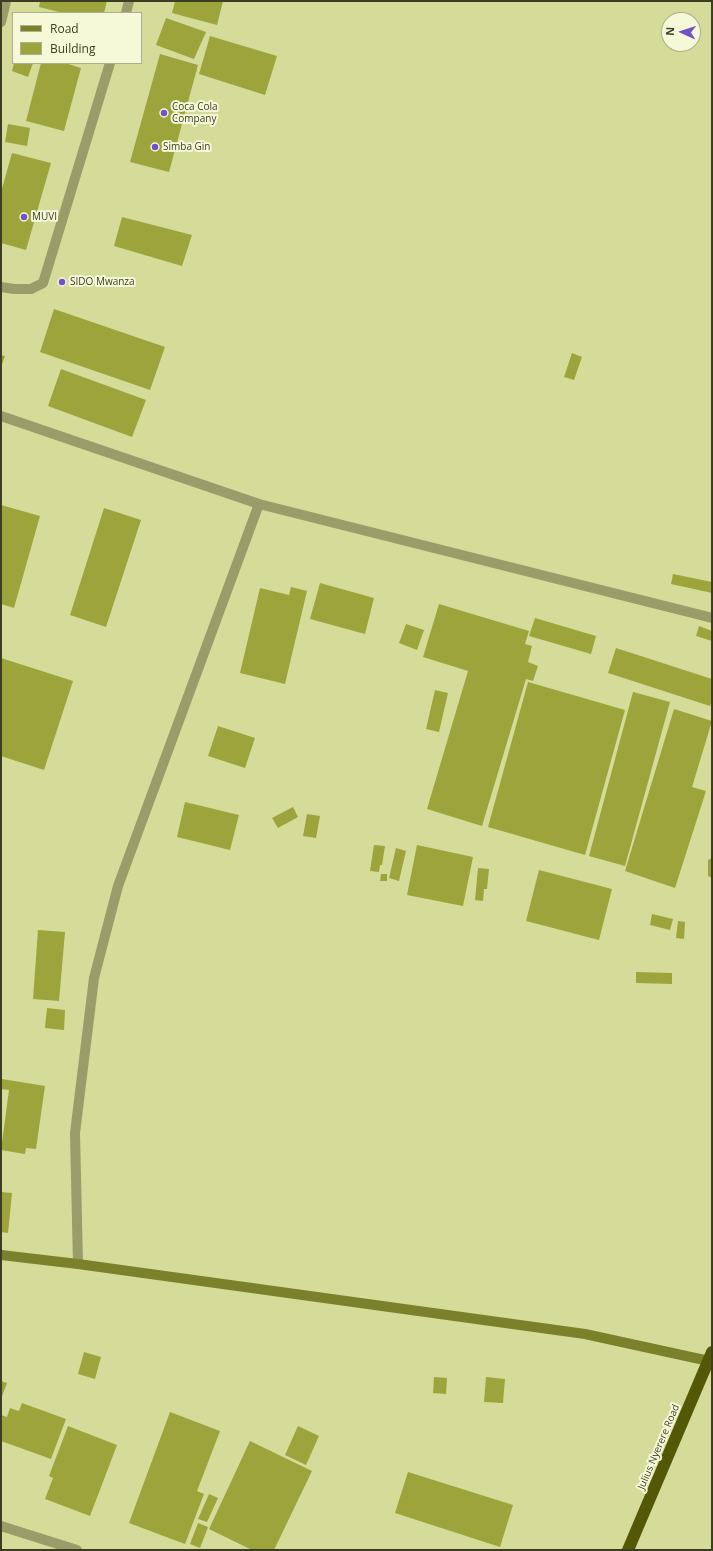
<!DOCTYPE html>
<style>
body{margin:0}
#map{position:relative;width:713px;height:1551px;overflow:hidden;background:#d5db98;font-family:"Open Sans",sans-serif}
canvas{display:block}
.frame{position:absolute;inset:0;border:2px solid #3b3e22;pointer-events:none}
.legend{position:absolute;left:12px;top:12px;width:130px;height:52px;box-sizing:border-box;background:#f5f9d8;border:1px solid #abae8f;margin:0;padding:5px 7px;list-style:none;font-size:12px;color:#3b3e22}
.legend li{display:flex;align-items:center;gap:8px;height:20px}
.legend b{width:20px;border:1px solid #abae8f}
.north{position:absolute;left:661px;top:12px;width:40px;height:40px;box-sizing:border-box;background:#f5f9d8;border:1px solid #abae8f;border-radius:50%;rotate:273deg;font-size:11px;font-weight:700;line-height:16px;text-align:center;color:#3b3e22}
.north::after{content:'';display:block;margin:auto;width:14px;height:18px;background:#7451ca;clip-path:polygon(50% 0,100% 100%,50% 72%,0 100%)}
</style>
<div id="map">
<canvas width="713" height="1551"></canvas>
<div class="frame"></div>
<ul class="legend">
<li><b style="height:5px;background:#7b802a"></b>Road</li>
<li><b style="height:11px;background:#9ea43c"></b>Building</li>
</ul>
<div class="north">N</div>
</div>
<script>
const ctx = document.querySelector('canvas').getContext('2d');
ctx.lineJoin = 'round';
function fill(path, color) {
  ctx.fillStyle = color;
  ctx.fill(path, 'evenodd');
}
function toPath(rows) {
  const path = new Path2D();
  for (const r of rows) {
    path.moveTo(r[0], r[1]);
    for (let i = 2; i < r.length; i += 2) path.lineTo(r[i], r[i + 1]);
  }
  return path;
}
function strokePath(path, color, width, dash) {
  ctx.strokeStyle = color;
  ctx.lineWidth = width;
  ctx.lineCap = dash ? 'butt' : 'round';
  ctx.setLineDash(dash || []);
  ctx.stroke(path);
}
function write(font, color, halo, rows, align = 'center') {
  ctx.font = font + ' "Open Sans",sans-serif';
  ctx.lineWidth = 4;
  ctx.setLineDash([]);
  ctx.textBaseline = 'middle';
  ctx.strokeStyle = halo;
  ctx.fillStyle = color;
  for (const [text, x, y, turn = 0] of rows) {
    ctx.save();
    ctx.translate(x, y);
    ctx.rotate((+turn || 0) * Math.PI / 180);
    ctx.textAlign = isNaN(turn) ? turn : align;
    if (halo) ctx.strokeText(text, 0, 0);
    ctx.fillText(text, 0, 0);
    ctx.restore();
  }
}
fill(toPath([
 [40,1,107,1,104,13,63,13,39,7],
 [175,1,223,1,217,25,172,13],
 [166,18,206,32,194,59,156,45],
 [210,36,277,56,265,95,199,74],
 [160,54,198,65,169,172,130,162],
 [14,63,33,63,28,77,12,71],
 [41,63,65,63,81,68,64,131,26,121],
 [8,124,30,128,27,146,5,142],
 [12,153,51,163,26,250,1,243,1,192],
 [122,217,192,235,182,266,114,246],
 [54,309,165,347,150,390,40,352],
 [572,353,582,357,574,380,564,377],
 [1,355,5,356,1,367],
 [61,369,146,400,132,437,48,406],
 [1,505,40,516,14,608,1,604],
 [104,508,141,520,106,627,70,615],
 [673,574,712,582,712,593,671,584],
 [320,583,374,598,365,634,310,619],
 [291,587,307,591,285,684,240,673,260,588,289,595],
 [439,604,529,631,525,644,532,646,528,662,538,666,533,681,526,679,482,826,427,809,468,671,423,657],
 [535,618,596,636,591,654,529,636],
 [406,624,424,630,417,650,399,643],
 [699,626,712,631,712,641,696,636],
 [616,648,712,679,712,701,710,706,608,673],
 [1,658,73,681,44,770,1,756],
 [528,682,625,710,585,855,488,827],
 [435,690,448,693,439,732,426,729],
 [633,692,670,702,625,866,589,856],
 [674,709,712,721,692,787,706,791,675,888,625,871],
 [218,726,255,738,245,768,208,756],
 [185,802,239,815,230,850,177,837],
 [293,807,298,817,278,828,272,818],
 [307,814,320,816,316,838,303,836],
 [374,845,385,846,382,865,380,865,379,872,370,871],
 [417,845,473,857,463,906,407,895],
 [396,848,406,851,399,881,389,878],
 [712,858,712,878,708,876,708,860],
 [478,868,489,869,487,889,484,889,483,901,475,900],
 [539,870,612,889,599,940,526,921],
 [381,874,387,874,387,881,380,881],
 [652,914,673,919,670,930,650,925],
 [678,921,685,922,684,939,676,938],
 [38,930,65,932,59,1001,33,999],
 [636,972,672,973,672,984,636,983],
 [47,1008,65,1010,64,1030,45,1028],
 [2,1079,45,1086,36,1149,26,1148,25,1154,1,1150,9,1090,1,1089],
 [1,1192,12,1193,8,1233,1,1232],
 [84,1352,101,1357,95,1379,78,1374],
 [434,1377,447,1378,446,1394,433,1393],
 [486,1377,505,1379,503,1403,484,1402],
 [1,1381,7,1383,1,1399],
 [22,1403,66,1419,51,1459,1,1441,1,1415,7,1417,10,1408,19,1411],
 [170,1412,220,1431,197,1491,204,1494,185,1544,129,1523],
 [68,1426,117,1445,90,1516,45,1499,53,1478,49,1476],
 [298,1426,319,1436,306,1465,285,1455],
 [250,1441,312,1471,274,1550,252,1550,209,1529],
 [408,1472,513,1505,500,1547,395,1513],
 [209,1494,218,1498,207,1522,198,1519],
 [198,1523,208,1527,200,1548,190,1544]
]), '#9ea43c');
strokePath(toPath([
 [126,13,129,1],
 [1,287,14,289,31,289,43,283,110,63],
 [78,1264,75,1133,94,978,118,886,259,504],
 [1,1526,77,1550]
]), '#989d69', 10);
strokePath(toPath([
 [1,22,6,1],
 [1,416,259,504,712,618]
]), '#989d69', 10);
strokePath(toPath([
 [1,1255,78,1264,585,1334,709,1361]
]), '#7b802a', 10);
strokePath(toPath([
 [628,1550,712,1352]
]), '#545806', 12);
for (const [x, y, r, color] of [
 [164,113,4,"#7451ca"],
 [155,147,4,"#7451ca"],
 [24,217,4,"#7451ca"],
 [62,282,4,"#7451ca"]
]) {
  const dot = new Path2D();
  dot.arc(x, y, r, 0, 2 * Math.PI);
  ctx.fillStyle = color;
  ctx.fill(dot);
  strokePath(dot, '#f5f9d8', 1.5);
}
write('10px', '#3b3e22', '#f5f9d8', [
 ["Coca Cola",172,107],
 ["Company",172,119],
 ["Simba Gin",163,147],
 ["MUVI",32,217],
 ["SIDO Mwanza",70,282]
], 'left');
write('10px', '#3b3e22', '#f5f9d8', [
 ["Julius Nyerere Road",659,1447,-67]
]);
</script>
